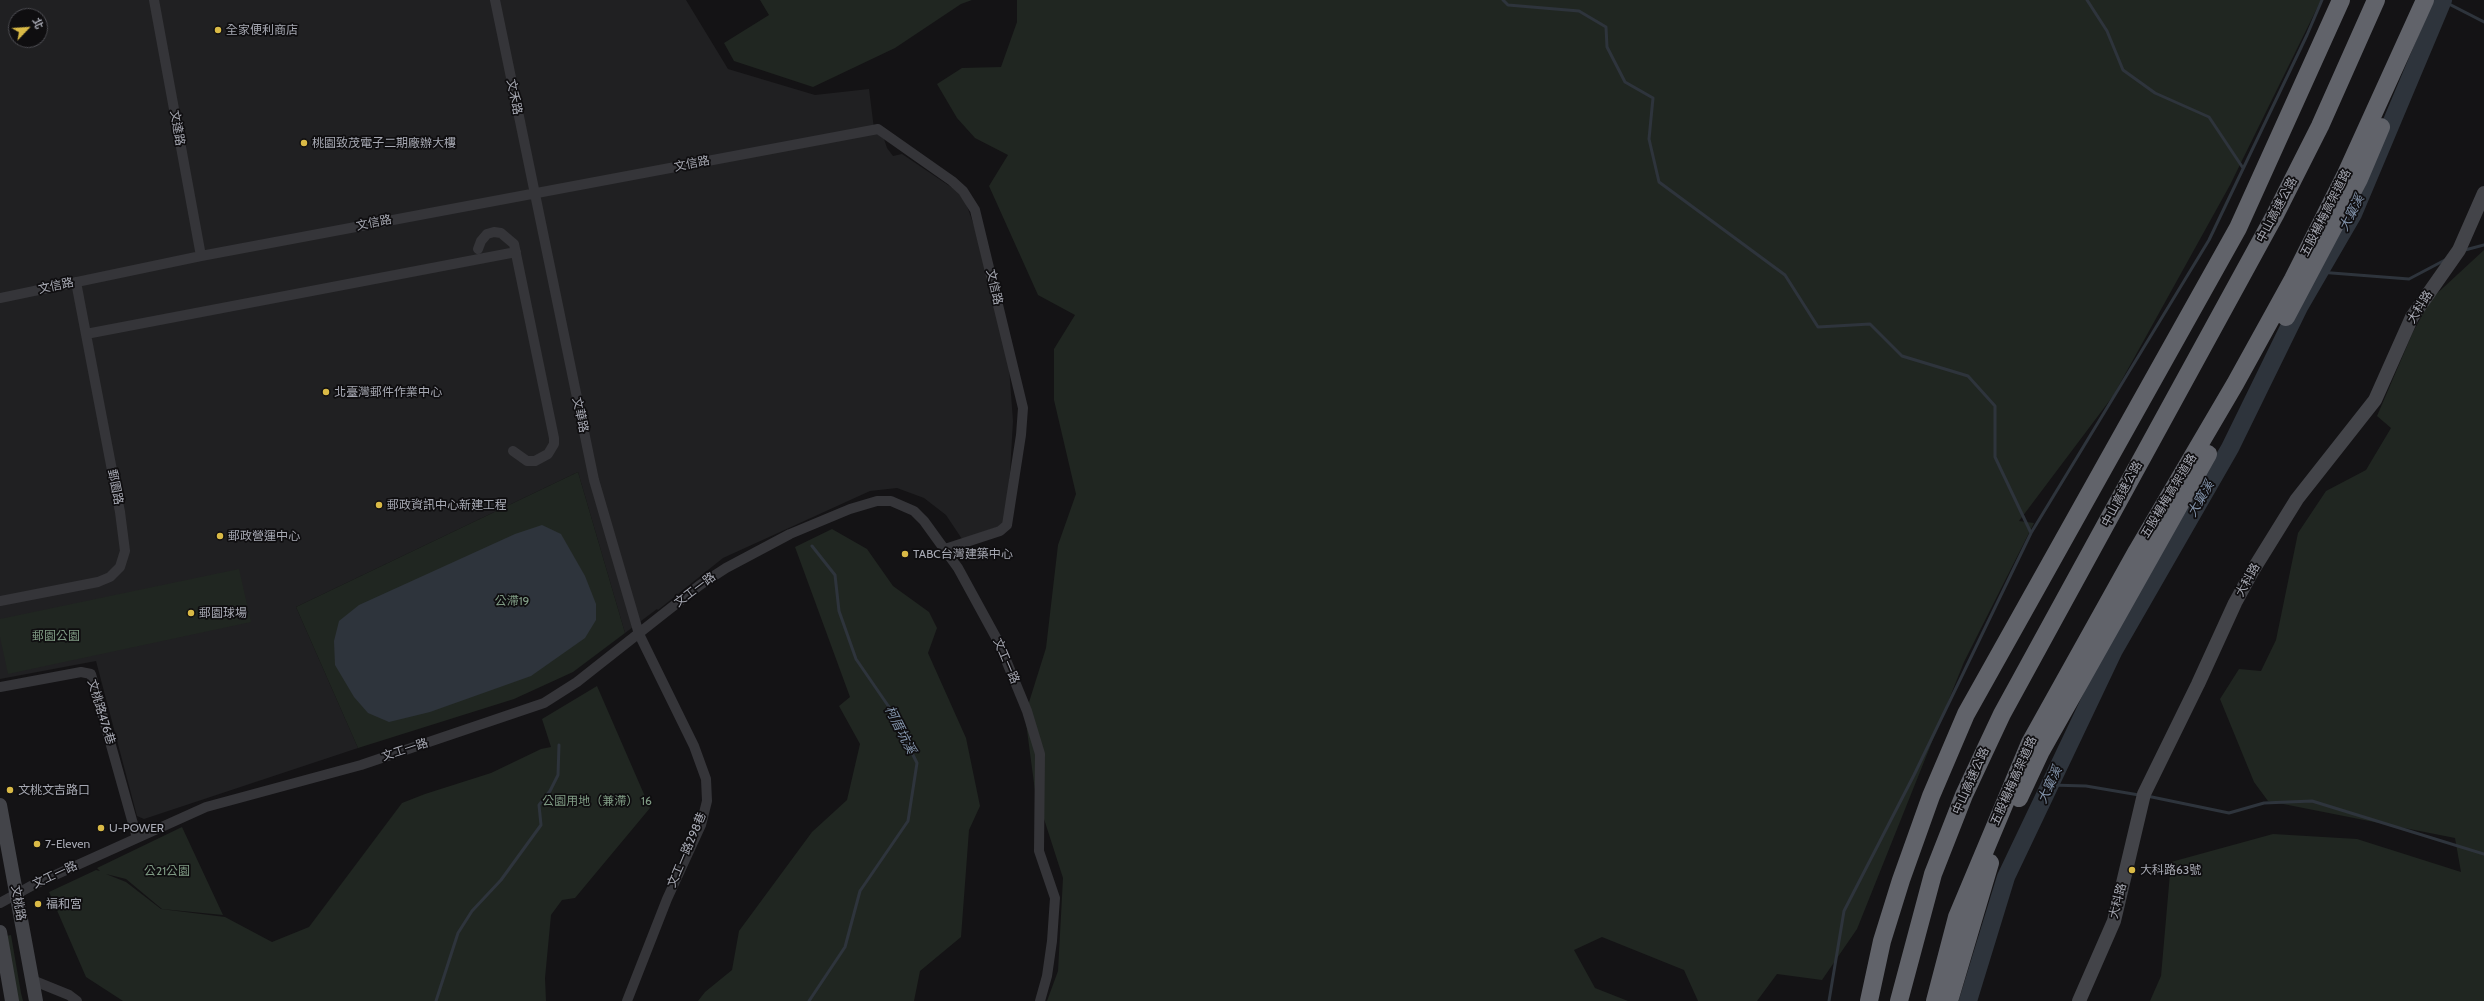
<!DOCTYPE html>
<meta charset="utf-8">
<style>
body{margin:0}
#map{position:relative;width:2484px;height:1001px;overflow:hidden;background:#141315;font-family:Cabin,"Noto Sans TC",sans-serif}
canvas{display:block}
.north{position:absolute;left:8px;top:8px;width:40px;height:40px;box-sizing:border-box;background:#0f0e10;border:1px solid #4c4c51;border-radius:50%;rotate:65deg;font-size:11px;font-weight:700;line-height:16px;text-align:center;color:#a7a9b3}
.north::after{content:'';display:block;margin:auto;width:14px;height:18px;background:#daba46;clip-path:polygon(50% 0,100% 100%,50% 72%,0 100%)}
</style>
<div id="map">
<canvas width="2484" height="1001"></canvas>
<div class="north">北</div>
</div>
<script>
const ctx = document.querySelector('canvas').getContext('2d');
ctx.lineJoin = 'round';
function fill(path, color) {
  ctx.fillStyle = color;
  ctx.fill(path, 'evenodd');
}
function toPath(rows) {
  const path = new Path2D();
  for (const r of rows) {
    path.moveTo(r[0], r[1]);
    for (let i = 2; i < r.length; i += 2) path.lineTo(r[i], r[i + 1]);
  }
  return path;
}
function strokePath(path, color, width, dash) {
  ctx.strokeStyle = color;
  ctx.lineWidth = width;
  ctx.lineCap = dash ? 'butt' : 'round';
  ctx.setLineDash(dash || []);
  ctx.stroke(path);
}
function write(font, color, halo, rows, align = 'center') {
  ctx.font = font + ' Cabin,"Noto Sans TC",sans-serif';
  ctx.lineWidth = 3.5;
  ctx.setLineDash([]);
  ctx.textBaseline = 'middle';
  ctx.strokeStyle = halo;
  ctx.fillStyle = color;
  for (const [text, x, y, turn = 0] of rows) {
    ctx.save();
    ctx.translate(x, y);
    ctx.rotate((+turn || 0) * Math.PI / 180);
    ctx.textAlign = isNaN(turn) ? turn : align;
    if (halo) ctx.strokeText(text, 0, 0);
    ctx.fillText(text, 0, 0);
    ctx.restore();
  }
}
fill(toPath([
 [0,0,686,0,728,69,815,95,869,89,874,129,883,136,887,148,893,156,902,154,957,191,966,203,979,240,1009,367,1013,421,1007,524,962,539,946,515,924,498,897,488,870,491,723,558,658,610,657,609,625,633,578,472,296,607,358,748,144,819,137,816,96,661,0,679],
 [16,16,40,16,40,40,16,40]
]), '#202022');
fill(toPath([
 [760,0,972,0,961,4,895,48,813,87,734,61,724,43,769,15],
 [1017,0,2321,0,2230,185,2113,396,2019,521,2034,523,1964,662,1857,929,1822,980,1777,974,1757,1001,1698,1001,1684,970,1602,937,1574,950,1595,988,1628,1001,1047,1001,1058,971,1063,878,1035,791,1025,715,1046,648,1058,545,1076,494,1054,400,1054,349,1075,315,1038,295,989,186,1008,155,975,138,957,118,937,84,962,68,1001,67,1017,22],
 [2484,250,2484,1001,2150,1001,2161,976,2171,862,2273,834,2357,839,2461,872,2455,838,2268,801,2254,782,2220,699,2239,669,2261,671,2276,640,2298,533,2326,491,2366,470,2391,428,2377,416,2413,332,2431,299],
 [578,472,625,633,573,672,514,699,358,748,296,607],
 [832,529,867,549,893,586,929,612,937,628,928,653,966,738,980,806,969,830,961,937,920,971,914,1001,698,1001,705,992,732,970,739,931,812,832,847,800,860,744,839,706,850,697,795,547],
 [239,569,251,622,8,674,0,637,0,619],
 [597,686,650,808,575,898,562,900,551,915,545,978,546,1001,123,1001,86,977,49,892,96,870,100,871,97,868,182,827,223,915,162,909,126,879,106,874,126,882,161,909,225,917,272,942,309,927,402,803,425,794,491,773,541,749,551,747,542,719],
 [11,935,21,993,23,1001,17,1001,6,936]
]), '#202621');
fill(toPath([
 [542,525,561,534,585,576,596,604,596,620,585,638,531,676,430,712,389,722,368,713,354,697,335,665,334,641,339,621,359,605,515,534]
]), '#2e343c');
strokePath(toPath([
 [1503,0,1508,5,1579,11,1606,27,1607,47,1625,82,1653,98,1649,139,1659,182,1785,275,1818,327,1870,324,1902,356,1968,376,1995,406,1995,457,2031,533,1914,775,1844,911,1829,1001],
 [2087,0,2107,31,2123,70,2155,93,2209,117,2243,168],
 [2443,1,2484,22],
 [2465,250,2484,245],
 [2319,272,2409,279,2445,260],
 [2031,533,2209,240,2307,35,2322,0],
 [2050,785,2086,786,2139,795],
 [2147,796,2229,813,2264,803,2312,801,2484,854],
 [436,1001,458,933,472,911,501,880,541,825,539,805,550,791,558,775,559,745],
 [809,1001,845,947,860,891,908,821,917,763,889,707,856,659,839,611,835,575,812,546]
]), '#2e343c', 3);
strokePath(toPath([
 [1968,1001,2006,877,2114,650,2230,448,2299,307,2353,214,2443,0]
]), '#2e343c', 18);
strokePath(toPath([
 [154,0,201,256],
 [495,0,594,480,639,634,694,746,706,779,707,801,701,825,667,899,627,1001],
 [478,249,481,241,487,234,494,232,501,233,514,244,554,438,554,444,548,454,535,461,527,461,513,451],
 [0,298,201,256,878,129,952,181,963,191,975,210,1023,408,1021,435,1007,525,1000,531,945,549],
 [86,334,516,252],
 [0,601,98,582,110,577,120,567,125,551,120,512,76,282],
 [0,687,81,672,91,674,137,838],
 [0,903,33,885,206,807,361,765,544,703,577,682,700,585,726,568,790,534,850,509,877,501,891,501,914,511,924,521,958,568,999,643,1027,711,1040,754,1039,851,1055,898,1052,941,1047,976,1040,1001],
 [32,980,69,995,77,1001]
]), '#353539', 10);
strokePath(toPath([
 [0,805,36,1001],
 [0,932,12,1001],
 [2079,1001,2114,921,2144,794,2198,684,2235,603,2253,570,2297,499,2375,400,2412,317,2459,250,2484,193]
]), '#434449', 14);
strokePath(toPath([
 [2286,317,2359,179,2381,127],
 [2019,798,2041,751,2208,454],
 [1869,1001,1882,941,1901,880,1931,796,1966,714,2238,228,2341,0],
 [1899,1001,1933,874,1964,795,2002,714,2275,215,2320,126,2376,0],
 [1935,1001,1957,917,2030,743,2137,551,2235,384,2293,279,2346,174,2425,0],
 [1949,1001,1990,863]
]), '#61636a', 18);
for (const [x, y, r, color] of [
 [218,30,4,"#daba46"],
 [304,143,4,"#daba46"],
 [326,392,4,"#daba46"],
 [379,505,4,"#daba46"],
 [220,536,4,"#daba46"],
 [905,554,4,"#daba46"],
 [191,613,4,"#daba46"],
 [10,790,4,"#daba46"],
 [101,828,4,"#daba46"],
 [37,844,4,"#daba46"],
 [2132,870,4,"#daba46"],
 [38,904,4,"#daba46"]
]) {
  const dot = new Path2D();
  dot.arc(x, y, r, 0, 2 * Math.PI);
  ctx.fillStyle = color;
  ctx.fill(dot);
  strokePath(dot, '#0f0e10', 1.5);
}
write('12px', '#a7a9b3', '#0f0e10', [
 ["全家便利商店",226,30],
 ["桃園致茂電子二期廠辦大樓",312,143],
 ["北臺灣郵件作業中心",334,392],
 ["郵政資訊中心新建工程",387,505],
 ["郵政營運中心",228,536],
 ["TABC台灣建築中心",913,554],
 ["郵園球場",199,613],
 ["文桃文吉路口",18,790],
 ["U-POWER",109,828],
 ["7-Eleven",45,844],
 ["大科路63號",2140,870],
 ["福和宮",46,904]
], 'left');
write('12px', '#a7a9b3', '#0f0e10', [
 ["文禾路",514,97,79],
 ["文達路",177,128,80],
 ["文信路",692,164,-11],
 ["中山高速公路",2277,210,-62],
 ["五股楊梅高架道路",2326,213,-63],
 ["文信路",374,223,-11],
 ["文信路",56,286,-12],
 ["文信路",994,287,77],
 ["大科路",2420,307,-58],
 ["文華路",580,415,78],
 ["郵園路",115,487,79],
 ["中山高速公路",2122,494,-62],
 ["五股楊梅高架道路",2169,496,-59],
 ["大科路",2248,580,-61],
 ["文工一路",695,590,-37],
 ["文工一路",1006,661,67],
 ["文桃路476巷",101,712,73],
 ["文工一路",405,750,-18],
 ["中山高速公路",1971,781,-66],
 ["五股楊梅高架道路",2014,781,-66],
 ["文工一路298巷",687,850,-67],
 ["文工一路",55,875,-25],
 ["大科路",2118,901,-76],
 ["文桃路",18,903,80]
]);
write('12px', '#809c85', '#0f0e10', [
 ["公滯19",512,601],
 ["郵園公園",56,636],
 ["公園用地（兼滯） 16",597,801],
 ["公21公園",167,871]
]);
write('italic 13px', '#8293aa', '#0f0e10', [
 ["大窠溪",2352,213,-63],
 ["大窠溪",2201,499,-60],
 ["柯厝坑溪",900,730,63],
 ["大窠溪",2050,785,-65]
]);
</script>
